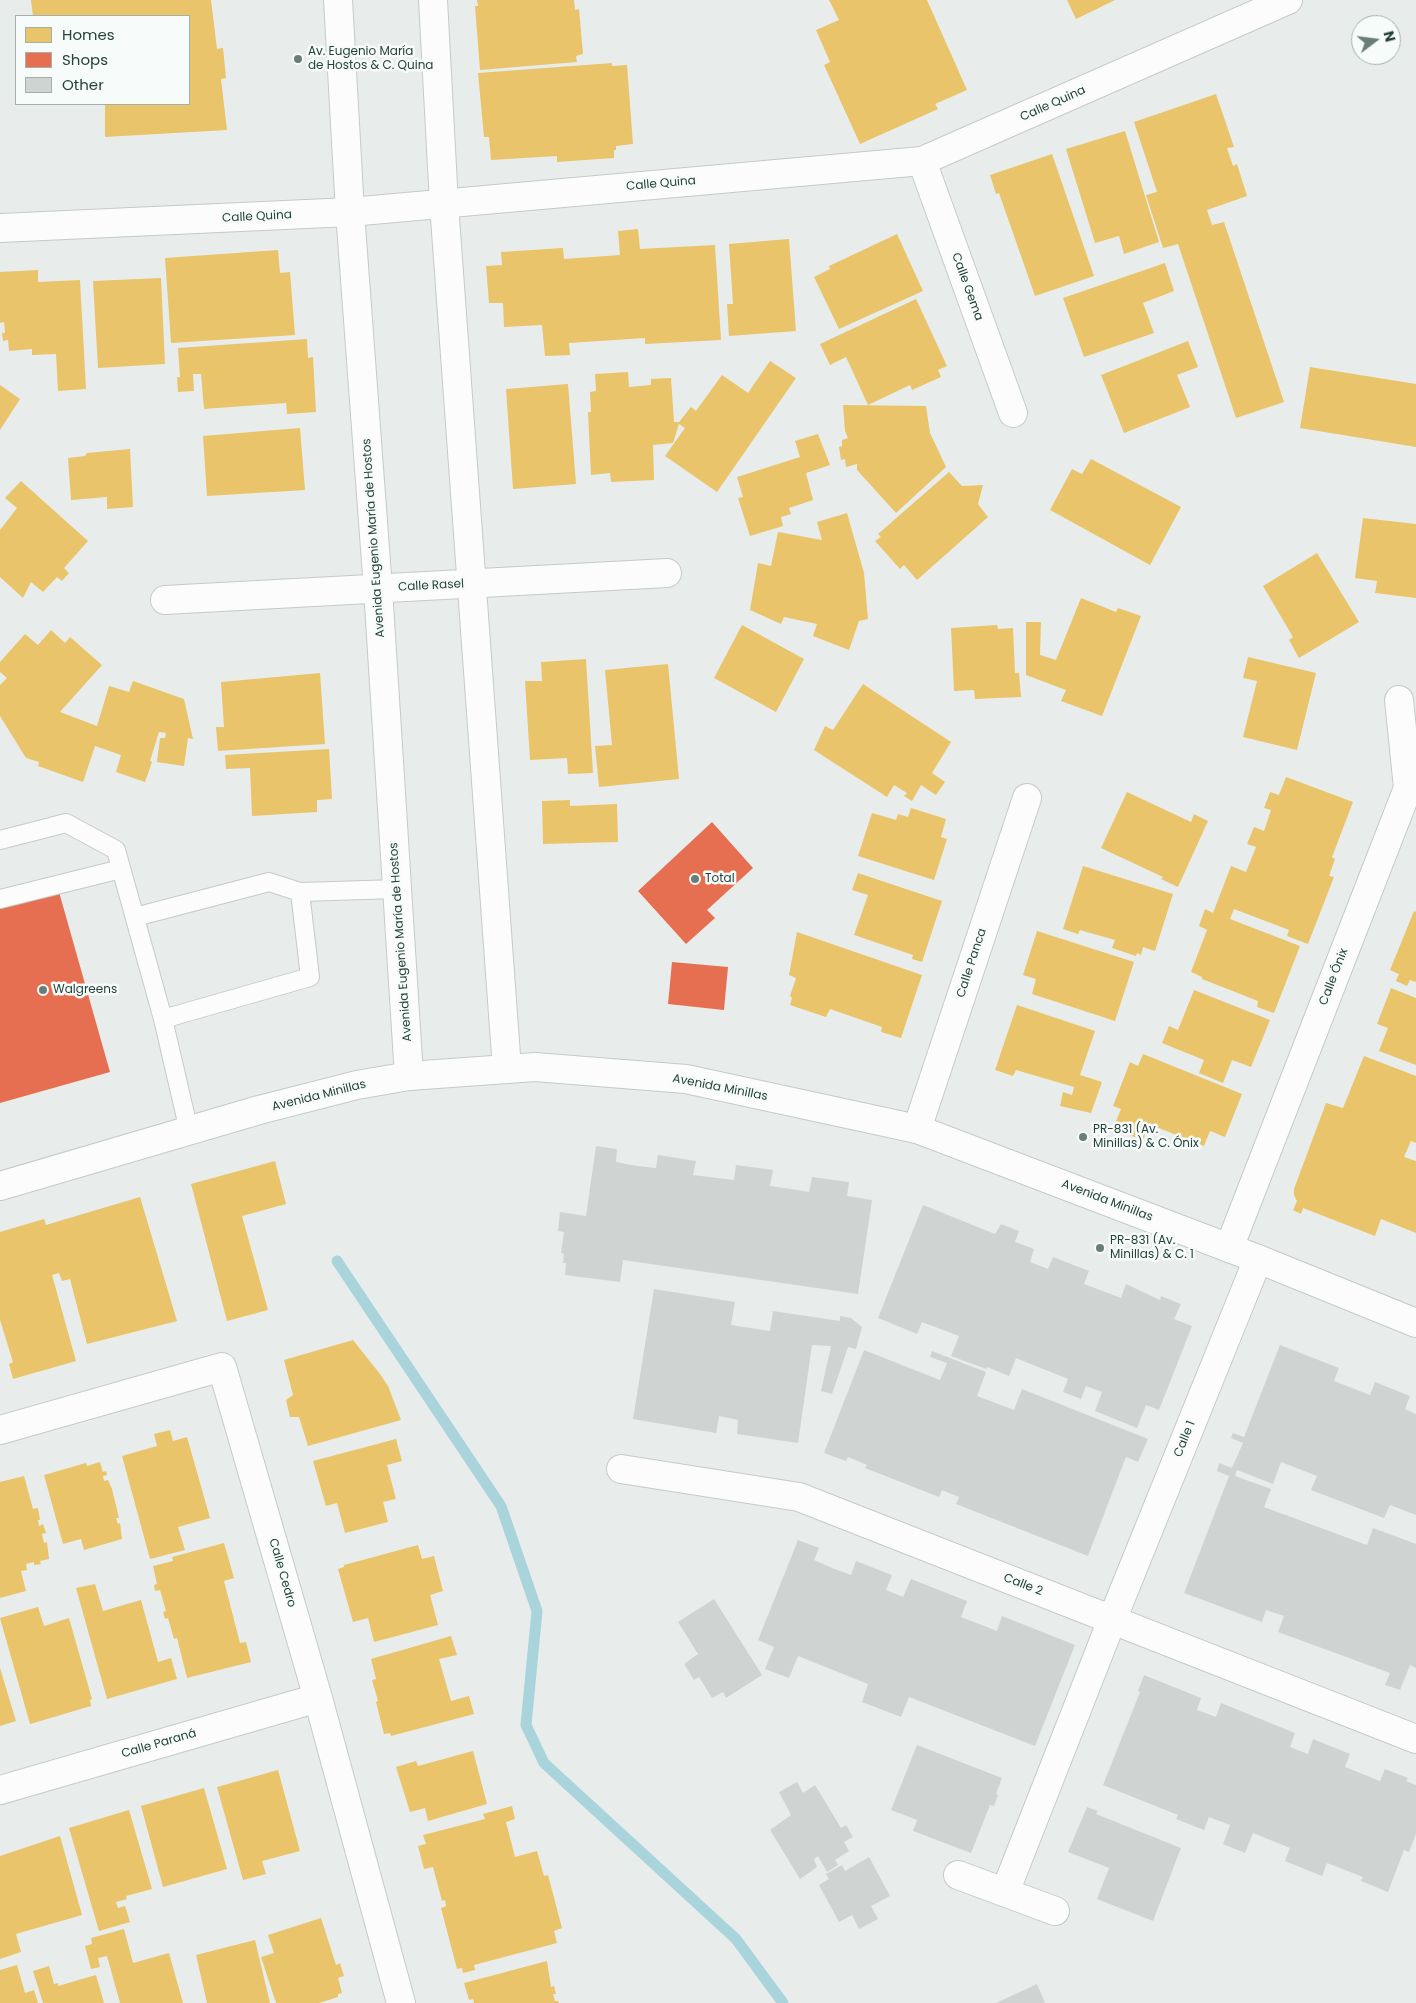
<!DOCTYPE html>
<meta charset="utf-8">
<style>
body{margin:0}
#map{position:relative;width:1416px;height:2003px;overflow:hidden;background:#e8edeb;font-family:Poppins,sans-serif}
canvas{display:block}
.legend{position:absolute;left:15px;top:15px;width:175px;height:90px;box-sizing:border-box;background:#f7fbf9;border:1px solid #a3b1ad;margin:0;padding:6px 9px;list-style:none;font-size:15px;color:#24423a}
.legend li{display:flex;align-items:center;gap:10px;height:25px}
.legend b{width:25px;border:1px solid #a3b1ad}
.north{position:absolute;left:1351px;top:15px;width:50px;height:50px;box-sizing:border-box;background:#f7fbf9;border:1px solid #a3b1ad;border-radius:50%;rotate:75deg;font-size:14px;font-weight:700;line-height:20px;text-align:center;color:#24423a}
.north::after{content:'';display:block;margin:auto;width:18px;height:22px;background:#697e78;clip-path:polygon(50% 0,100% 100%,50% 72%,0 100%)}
</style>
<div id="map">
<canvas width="1416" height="2003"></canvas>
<ul class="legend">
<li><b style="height:14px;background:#e9c46a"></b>Homes</li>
<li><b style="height:14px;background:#e76f51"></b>Shops</li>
<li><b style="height:14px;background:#cfd4d2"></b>Other</li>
</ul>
<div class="north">N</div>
</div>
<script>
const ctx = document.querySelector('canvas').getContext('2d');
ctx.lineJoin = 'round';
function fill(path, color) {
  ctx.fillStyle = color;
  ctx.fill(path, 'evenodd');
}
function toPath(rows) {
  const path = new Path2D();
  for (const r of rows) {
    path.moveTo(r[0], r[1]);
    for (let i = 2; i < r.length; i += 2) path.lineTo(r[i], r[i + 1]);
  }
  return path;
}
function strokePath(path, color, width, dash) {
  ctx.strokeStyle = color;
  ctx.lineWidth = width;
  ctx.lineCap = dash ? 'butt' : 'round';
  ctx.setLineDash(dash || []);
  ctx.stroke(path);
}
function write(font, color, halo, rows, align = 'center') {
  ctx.font = font + ' Poppins,sans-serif';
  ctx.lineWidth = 5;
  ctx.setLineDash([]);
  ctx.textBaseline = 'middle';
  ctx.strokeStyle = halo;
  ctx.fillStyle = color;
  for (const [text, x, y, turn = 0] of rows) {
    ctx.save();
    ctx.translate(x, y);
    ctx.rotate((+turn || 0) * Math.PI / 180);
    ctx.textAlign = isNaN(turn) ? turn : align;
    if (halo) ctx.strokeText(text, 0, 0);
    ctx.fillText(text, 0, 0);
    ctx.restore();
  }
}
fill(toPath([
 [31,0,211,0,217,49,223,48,226,78,221,79,227,130,105,137,105,104,189,104,189,16,33,16],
 [477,0,574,0,575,10,579,9,583,54,576,56,577,62,480,70,475,6,478,6],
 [829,0,927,0,967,90,935,104,938,109,860,144,824,65,830,62,816,30,839,20],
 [1067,0,1115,0,1076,19],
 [612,63,612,66,627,65,633,144,616,146,616,150,614,150,614,158,557,162,557,156,491,160,489,137,484,137,478,73],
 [1216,94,1234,147,1227,148,1233,166,1237,164,1247,196,1207,210,1212,225,1224,222,1284,402,1236,418,1178,244,1163,248,1146,195,1157,192,1134,122],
 [1125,131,1159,242,1124,254,1119,236,1095,243,1066,149],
 [1052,154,1094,276,1035,296,999,193,996,194,990,175],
 [638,229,640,249,715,245,721,340,645,344,645,338,569,343,570,355,545,356,542,325,504,327,503,303,489,303,486,266,502,265,501,252,563,248,564,259,620,255,618,231],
 [897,234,923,291,839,329,814,277,830,269,829,266],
 [789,239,796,331,729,336,727,304,733,304,729,244],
 [278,250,280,273,290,272,295,335,171,343,165,258],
 [1165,263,1174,291,1143,303,1154,333,1084,357,1063,298],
 [38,270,38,282,80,280,86,389,58,391,56,354,32,355,32,349,9,351,8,340,3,341,2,333,5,333,4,322,0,323,0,272],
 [161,278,165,364,98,368,93,281],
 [916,299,947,366,938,370,941,377,912,390,910,385,868,405,846,357,830,365,820,344],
 [307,339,308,358,313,357,316,412,287,414,286,403,204,409,201,374,193,374,194,391,178,392,177,377,180,377,178,348],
 [1188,341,1198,367,1177,375,1190,407,1124,433,1101,375],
 [770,361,796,378,717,492,665,456,685,428,679,424,673,443,653,445,654,480,611,482,610,473,591,475,588,412,591,412,590,392,596,391,595,374,628,372,629,387,651,385,651,379,671,378,674,422,679,422,691,407,696,411,722,375,748,393],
 [1310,367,1416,384,1416,447,1300,428],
 [568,384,576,484,513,489,506,389],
 [0,385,20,399,0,430],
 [843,405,926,406,930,433,946,467,896,513,857,470,857,464,846,467,845,459,841,460,839,447,842,446,842,440,848,438,845,431],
 [300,428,305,490,207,496,203,436],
 [818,434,830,465,806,473,813,500,789,508,791,514,781,517,783,526,750,536,738,498,743,497,737,477,800,457,795,441],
 [130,449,133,507,107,509,107,497,71,500,68,458,85,456,87,453],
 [1091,459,1181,507,1150,565,1050,510,1072,469,1082,474],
 [949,472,962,486,983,485,978,504,988,517,917,580,904,565,900,569,875,541,881,537,878,534],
 [21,481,88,541,64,568,69,573,62,581,57,577,43,592,31,582,23,598,0,577,0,530,17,508,5,498],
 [847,513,864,573,868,619,859,621,849,650,813,636,817,624,784,617,781,624,750,610,758,563,771,566,778,532,822,540,817,522],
 [1363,518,1416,524,1416,598,1375,593,1377,581,1355,578],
 [1317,553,1359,622,1299,658,1289,640,1293,637,1263,586],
 [1081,598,1116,612,1118,608,1141,616,1102,716,1061,701,1066,690,1026,675,1026,622,1041,622,1040,655,1056,660],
 [742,625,804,659,776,712,714,678],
 [997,625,998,629,1013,628,1015,673,1019,673,1021,697,975,699,974,690,954,691,951,628],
 [51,630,65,643,70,637,102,665,60,712,97,726,109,686,129,692,133,681,184,699,193,739,188,738,184,766,157,762,160,738,165,738,166,733,159,732,150,761,152,762,145,782,116,772,121,755,95,746,83,782,38,766,39,762,26,758,0,716,0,685,7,678,0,672,0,662,25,634,38,645],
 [1248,657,1316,673,1297,750,1243,737,1257,681,1243,678],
 [586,659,593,773,568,774,567,758,530,760,525,681,542,681,541,662],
 [668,664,679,779,599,787,595,746,612,745,605,670],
 [320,673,325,744,218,751,216,727,224,727,221,682],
 [863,684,951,742,932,773,945,782,936,795,921,785,912,801,904,796,907,793,894,785,887,797,814,750,825,726,833,730],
 [329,749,332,799,317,800,317,812,252,816,250,768,226,769,225,755],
 [1286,777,1353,802,1332,857,1335,859,1329,876,1334,877,1308,944,1287,936,1289,930,1234,909,1230,919,1300,946,1274,1013,1257,1007,1258,1001,1202,979,1202,977,1191,972,1207,930,1199,926,1205,909,1213,913,1231,866,1246,872,1256,847,1247,844,1254,827,1264,831,1271,810,1264,808,1270,792,1279,795],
 [1127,792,1191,822,1194,814,1208,821,1178,887,1161,879,1163,877,1101,848],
 [570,800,570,806,617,804,618,842,543,844,542,801],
 [911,808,946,819,941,837,947,839,934,880,858,856,872,813,896,820,898,814,908,817],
 [1083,866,1173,894,1155,951,1143,947,1141,955,1137,953,1136,956,1112,948,1115,940,1080,930,1078,934,1063,929],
 [858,873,942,901,922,962,912,959,913,955,854,935,868,895,852,890],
 [1414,911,1416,912,1416,982,1410,980,1407,986,1396,981,1399,974,1390,970],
 [1037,931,1134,962,1115,1021,1032,994,1036,979,1023,975],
 [797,932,922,975,901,1038,881,1032,882,1027,830,1009,826,1017,790,1005,792,998,790,996,796,978,789,975],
 [1391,988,1416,998,1416,1065,1379,1051,1388,1028,1377,1024],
 [1194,990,1270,1020,1251,1067,1232,1060,1223,1083,1199,1073,1204,1060,1162,1043,1169,1026,1178,1030],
 [1017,1005,1095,1031,1080,1075,1102,1082,1091,1113,1060,1106,1063,1092,1072,1095,1074,1087,1016,1070,1013,1076,995,1070],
 [1143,1054,1242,1094,1225,1137,1210,1131,1204,1146,1149,1124,1143,1140,1113,1129,1121,1109,1113,1106,1130,1062,1138,1066],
 [1364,1056,1416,1076,1416,1143,1411,1141,1404,1157,1416,1161,1416,1233,1381,1219,1375,1236,1303,1208,1301,1214,1293,1210,1297,1201,1294,1195,1294,1189,1326,1103,1343,1108],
 [275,1161,286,1204,242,1216,268,1310,227,1321,191,1184],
 [140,1197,177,1321,87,1344,70,1279,62,1281,59,1273,52,1275,76,1361,13,1379,9,1364,13,1362,0,1320,0,1232,44,1219,46,1225],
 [353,1340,380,1374,388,1386,401,1420,308,1446,299,1417,290,1417,286,1400,293,1395,284,1360],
 [170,1430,173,1441,187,1437,210,1518,178,1527,185,1550,150,1559,122,1456,157,1446,154,1434],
 [396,1439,402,1461,387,1465,396,1499,383,1502,388,1522,345,1533,337,1503,326,1506,313,1461],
 [100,1462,103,1472,106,1471,107,1475,103,1476,104,1481,108,1480,112,1489,119,1518,116,1518,118,1524,120,1523,122,1539,84,1550,81,1539,63,1544,44,1475,86,1463,87,1466],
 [24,1476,33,1509,38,1508,40,1520,38,1520,39,1526,43,1524,46,1533,42,1534,44,1543,47,1542,49,1559,40,1561,41,1564,34,1565,34,1562,26,1564,27,1570,21,1571,26,1591,0,1598,0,1482],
 [224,1543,234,1578,224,1581,240,1643,246,1642,251,1662,187,1678,177,1638,174,1639,168,1618,165,1619,163,1612,166,1611,160,1590,155,1591,154,1585,157,1584,153,1566,173,1561,172,1557],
 [418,1545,422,1559,434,1556,443,1591,430,1595,438,1625,374,1642,368,1618,353,1622,338,1569,344,1567,344,1565],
 [95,1584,103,1611,141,1600,158,1662,171,1658,177,1679,107,1699,76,1588],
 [38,1607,44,1626,69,1618,92,1699,90,1700,91,1706,30,1724,0,1618],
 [451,1636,457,1655,439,1659,451,1701,469,1696,474,1714,391,1736,390,1733,384,1734,376,1702,378,1701,372,1680,376,1679,371,1659],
 [0,1668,16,1721,0,1726],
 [473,1751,487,1804,428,1821,425,1808,410,1812,396,1767,416,1761,418,1766],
 [278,1770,300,1851,262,1861,266,1874,243,1880,217,1787],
 [204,1788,227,1869,163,1887,141,1806],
 [512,1806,515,1819,506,1822,515,1857,537,1851,544,1876,548,1875,562,1928,554,1931,557,1943,474,1965,475,1970,463,1973,462,1968,457,1969,441,1908,446,1906,445,1900,442,1901,433,1867,424,1869,418,1846,426,1844,423,1835,485,1819,483,1814],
 [129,1810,152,1889,126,1896,127,1899,116,1902,118,1908,125,1906,130,1922,99,1931,69,1828],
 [60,1836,82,1915,16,1934,21,1952,0,1959,0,1856],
 [321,1918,336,1965,340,1963,344,1976,338,1978,342,1993,338,1994,338,1997,319,2003,276,2003,261,1957,274,1953,268,1935],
 [124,1929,133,1963,169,1953,183,2003,120,2003,107,1956,98,1958,100,1967,91,1969,85,1946,92,1944,91,1938],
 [255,1940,270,2003,207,2003,196,1955],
 [547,1961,551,1987,554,1986,556,1994,553,1994,555,2001,558,2001,559,2003,474,2003,473,1999,469,2000,464,1983],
 [17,1965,25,1993,34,1990,38,2003,0,2003,0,1970],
 [49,1966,54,1984,58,1983,58,1986,96,1975,104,2003,43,2003,33,1971]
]), '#e9c46a');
fill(toPath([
 [712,822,753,868,707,910,715,918,686,944,638,891],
 [59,892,110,1072,0,1103,0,909],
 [672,962,728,967,724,1010,668,1004]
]), '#e76f51');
strokePath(toPath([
 [337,1261,501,1506,537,1611,526,1725,544,1763,736,1939,783,2003]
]), '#a9d4db', 11);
fill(toPath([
 [596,1146,617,1149,616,1162,637,1166,656,1168,658,1155,696,1161,693,1175,734,1180,736,1165,773,1170,770,1186,791,1189,809,1192,812,1177,849,1182,847,1196,872,1200,858,1294,623,1260,620,1282,565,1275,566,1263,563,1263,564,1254,561,1253,564,1232,558,1231,560,1212,586,1216],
 [923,1205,995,1234,1001,1224,1019,1231,1015,1242,1034,1249,1030,1262,1048,1269,1053,1257,1089,1271,1084,1284,1121,1298,1126,1284,1160,1300,1161,1296,1181,1304,1174,1319,1192,1326,1159,1410,1146,1405,1137,1428,1095,1411,1102,1392,1086,1386,1081,1399,1063,1392,1068,1379,1016,1358,1009,1376,987,1367,986,1369,951,1356,959,1336,922,1322,917,1334,878,1318],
 [654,1289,735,1302,731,1325,770,1331,773,1311,840,1321,840,1316,851,1318,862,1327,856,1349,848,1347,832,1394,821,1391,831,1346,812,1345,798,1443,737,1434,738,1420,719,1416,716,1433,633,1419],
 [1280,1345,1339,1368,1334,1381,1370,1395,1375,1382,1410,1396,1405,1409,1416,1414,1416,1515,1390,1505,1384,1518,1311,1490,1317,1476,1281,1462,1273,1484,1237,1470,1235,1476,1271,1489,1264,1507,1367,1545,1373,1528,1416,1544,1416,1668,1410,1665,1400,1690,1385,1685,1390,1673,1278,1632,1284,1616,1266,1610,1262,1622,1184,1593,1229,1476,1217,1471,1219,1463,1232,1468,1243,1443,1231,1438,1233,1433,1244,1437],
 [864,1350,940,1380,947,1363,930,1357,932,1351,986,1372,977,1396,1014,1410,1022,1389,1148,1439,1138,1462,1126,1457,1088,1556,956,1504,959,1497,942,1490,939,1497,865,1468,867,1465,848,1457,846,1461,824,1453],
 [798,1540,819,1548,814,1560,832,1568,851,1575,856,1561,892,1575,886,1590,903,1597,911,1579,967,1601,961,1617,997,1631,1002,1616,1075,1645,1035,1746,909,1697,901,1717,862,1702,868,1684,798,1656,789,1678,765,1669,774,1647,758,1640],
 [714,1599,762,1675,726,1698,723,1692,712,1698,699,1677,694,1680,684,1664,698,1654,678,1622],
 [1144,1675,1201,1698,1197,1710,1216,1717,1221,1703,1295,1733,1290,1747,1308,1754,1313,1739,1350,1754,1345,1767,1380,1781,1385,1769,1408,1778,1406,1781,1416,1785,1416,1834,1409,1852,1404,1850,1388,1892,1361,1881,1363,1877,1327,1863,1322,1876,1285,1861,1290,1848,1253,1833,1245,1853,1223,1844,1230,1825,1209,1817,1204,1830,1176,1819,1178,1815,1103,1785,1140,1692,1138,1691],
 [917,1745,1002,1778,996,1794,998,1795,994,1806,990,1805,971,1853,913,1831,917,1820,891,1810],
 [797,1782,803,1793,815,1785,841,1828,846,1825,853,1837,844,1842,849,1851,835,1860,838,1865,827,1872,818,1856,814,1859,817,1867,800,1879,770,1830,791,1815,779,1792],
 [1087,1807,1098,1811,1096,1814,1181,1848,1153,1921,1097,1899,1109,1868,1068,1852],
 [869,1857,890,1896,871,1906,878,1919,859,1929,852,1915,839,1922,819,1885,829,1879,826,1874,842,1865,845,1871],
 [1037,1984,1045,2003,996,2003]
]), '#cfd4d2');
const lane = toPath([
 [0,840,66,823,116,850,163,1019,189,1131],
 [300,892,398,889],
 [0,899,121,869],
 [135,917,269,882,300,892,310,977,163,1019]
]);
const street = toPath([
 [338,0,350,212,378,589,409,1076],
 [433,0,444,204,507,1069],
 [922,161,1013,413],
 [0,228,350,212,922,161,1288,0],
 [165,600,667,573],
 [917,1129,1027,798],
 [1229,1248,1408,788,1399,700],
 [0,1430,222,1367,318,1698,401,2003],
 [621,1469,799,1497,1416,1739],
 [0,1790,318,1698],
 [958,1875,1055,1911],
 [1005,1892,1112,1620,1258,1259]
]);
const secondary = toPath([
 [0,1186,259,1110,357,1085,409,1076,535,1067,686,1079,917,1129,1258,1259,1416,1323]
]);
strokePath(lane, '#c5cac8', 20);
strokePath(street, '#c5cac8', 30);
strokePath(secondary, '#c3cbc8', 30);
strokePath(lane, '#fcfcfc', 18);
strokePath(street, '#fcfcfc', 28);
strokePath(secondary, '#fcfcfc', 28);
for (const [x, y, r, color] of [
 [298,59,5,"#697e78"],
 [695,879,5,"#697e78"],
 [43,990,5,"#697e78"],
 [1083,1137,5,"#697e78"],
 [1100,1248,5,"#697e78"]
]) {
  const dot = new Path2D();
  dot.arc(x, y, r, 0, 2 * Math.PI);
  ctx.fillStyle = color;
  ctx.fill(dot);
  strokePath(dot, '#f7fbf9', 2);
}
write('12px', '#24423a', '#f7fbf9', [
 ["Av. Eugenio María",308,52],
 ["de Hostos & C. Quina",308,66],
 ["Total",705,879],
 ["Walgreens",53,990],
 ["PR-831 (Av.",1093,1130],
 ["Minillas) & C. Ónix",1093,1144],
 ["PR-831 (Av.",1110,1241],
 ["Minillas) & C. 1",1110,1255]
], 'left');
write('12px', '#24423a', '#f7fbf9', [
 ["Calle Quina",1053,104,-24],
 ["Calle Quina",661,184,-5],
 ["Calle Quina",257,217,-3],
 ["Calle Gema",967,287,70],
 ["Avenida Eugenio María de Hostos",374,538,-94],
 ["Calle Rasel",431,586,-3],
 ["Avenida Eugenio María de Hostos",401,942,-94],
 ["Calle Panca",972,963,-72],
 ["Calle Ónix",1334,977,-69],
 ["Avenida Minillas",720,1088,11],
 ["Avenida Minillas",319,1096,-14],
 ["Avenida Minillas",1107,1201,21],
 ["Calle 1",1185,1439,-68],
 ["Calle Cedro",282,1573,74],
 ["Calle 2",1023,1585,21],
 ["Calle Paraná",159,1744,-16]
]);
</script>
